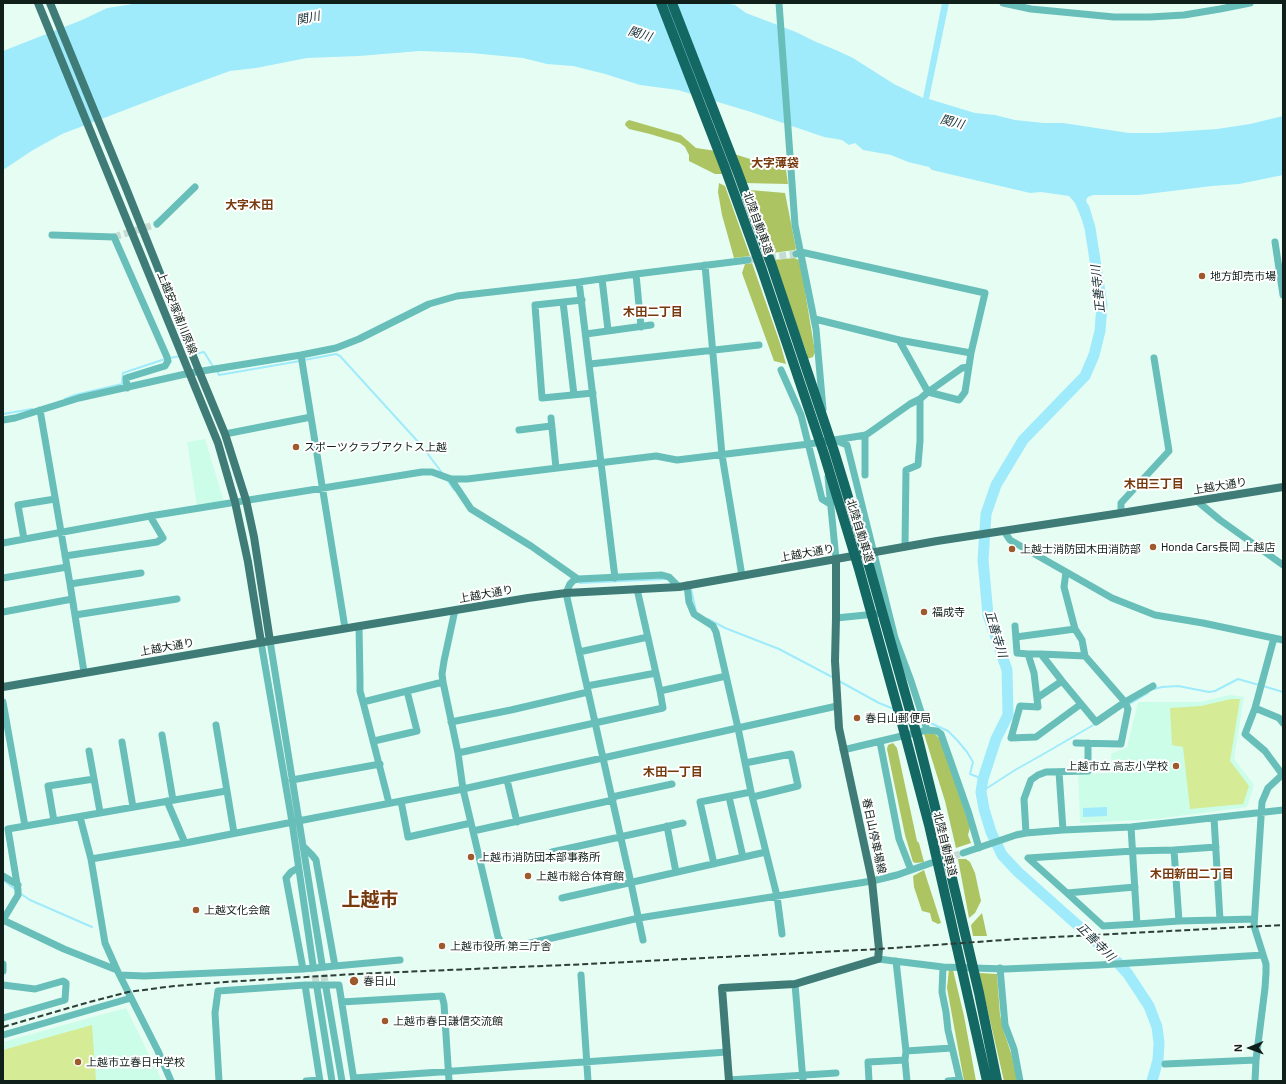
<!DOCTYPE html>
<meta charset="utf-8">
<style>
body{margin:0}
#map{position:relative;width:1286px;height:1084px;overflow:hidden;background:#e6fdf3;font-family:"Exo 2",sans-serif}
canvas{display:block}
.frame{position:absolute;inset:0;border:4px solid #101f19;pointer-events:none}
.north{position:absolute;left:1230px;top:1028px;width:40px;height:40px;-webkit-text-stroke:3px #fff;paint-order:stroke;rotate:269deg;font-size:11px;font-weight:700;line-height:16px;text-align:center;color:#101f19}
.north::after{content:'';display:block;margin:auto;width:14px;height:18px;background:#101f19;clip-path:polygon(50% 0,100% 100%,50% 72%,0 100%)}
</style>
<div id="map">
<canvas width="1286" height="1084"></canvas>
<div class="frame"></div>
<div class="north">N</div>
</div>
<script>
const ctx = document.querySelector('canvas').getContext('2d');
ctx.lineJoin = 'round';
function fill(path, color) {
  ctx.fillStyle = color;
  ctx.fill(path, 'evenodd');
}
function toPath(rows) {
  const path = new Path2D();
  for (const r of rows) {
    path.moveTo(r[0], r[1]);
    for (let i = 2; i < r.length; i += 2) path.lineTo(r[i], r[i + 1]);
  }
  return path;
}
function strokePath(path, color, width, dash) {
  ctx.strokeStyle = color;
  ctx.lineWidth = width;
  ctx.lineCap = dash ? 'butt' : 'round';
  ctx.setLineDash(dash || []);
  ctx.stroke(path);
}
function write(font, color, halo, rows, align = 'center') {
  ctx.font = font + ' "Exo 2","Noto Sans JP",sans-serif';
  ctx.lineWidth = 4;
  ctx.setLineDash([]);
  ctx.textBaseline = 'middle';
  ctx.strokeStyle = halo;
  ctx.fillStyle = color;
  for (const [text, x, y, turn = 0] of rows) {
    ctx.save();
    ctx.translate(x, y);
    ctx.rotate((+turn || 0) * Math.PI / 180);
    ctx.textAlign = isNaN(turn) ? turn : align;
    if (halo) ctx.strokeText(text, 0, 0);
    ctx.fillText(text, 0, 0);
    ctx.restore();
  }
}
fill(toPath([
 [205,439,224,502,197,506,187,442],
 [1230,695,1244,697,1234,759,1254,785,1247,807,1156,819,1080,823,1078,774,1112,773,1111,754,1127,747,1138,702,1200,702],
 [126,1008,162,1081,3,1081,3,1042]
]), '#ccfde8');
fill(toPath([
 [1231,699,1240,699,1230,761,1249,786,1243,804,1190,809,1183,747,1172,745,1170,708,1201,706],
 [92,1025,96,1081,3,1081,3,1050]
]), '#d5eb95');
fill(toPath([
 [629,120,681,135,696,148,716,151,723,174,715,174,689,161,689,155,685,147,680,143,650,134,629,129,625,125,626,122],
 [734,154,786,170,788,184,744,183],
 [719,183,725,186,750,256,734,258,722,215,718,192],
 [750,190,785,193,796,248,795,250,772,253,759,220],
 [794,258,799,260,802,273,815,352,813,357,807,359,807,354,773,260],
 [752,263,780,343,786,364,774,361,742,273,745,264],
 [930,733,935,734,940,739,970,827,968,835,971,843,956,848,945,801,924,734],
 [893,743,897,748,917,841,919,843,924,862,916,863,913,862,905,835,887,749,888,745],
 [958,859,966,859,970,862,975,873,981,901,975,913,969,918],
 [924,870,941,923,938,924,932,921,930,913,922,911,914,887,913,876],
 [982,913,987,936,973,936,971,925],
 [949,969,953,970,964,1016,976,1081,964,1081,947,988],
 [979,973,997,974,1000,1015,1004,1032,1012,1056,1017,1081,1004,1081]
]), '#acc461');
fill(toPath([
 [139,3,725,3,735,5,746,13,796,32,814,41,838,51,853,58,894,84,923,98,942,3,949,3,929,99,975,113,995,115,1015,120,1044,123,1063,123,1129,133,1157,133,1217,129,1250,124,1283,116,1283,175,1239,184,1212,186,1139,195,1093,195,1088,197,1086,200,1093,221,1084,224,1075,203,1069,196,1041,192,1030,193,932,170,929,167,908,162,891,155,863,150,855,143,849,145,842,140,824,137,751,112,678,90,640,85,605,74,573,66,547,64,523,58,471,53,420,51,359,56,307,58,256,68,230,71,172,92,62,134,33,150,3,170,3,51,82,20,107,8],
 [1107,807,1107,816,1083,817,1083,808]
]), '#a0ebfb');
strokePath(toPath([
 [195,354,204,352,214,368],
 [170,358,181,356],
 [304,360,336,354,340,356,421,445,443,474],
 [217,371,219,375,300,361],
 [65,399,75,395,122,384,123,373,165,359],
 [3,414,32,409],
 [448,481,454,490],
 [577,581,580,583,666,579],
 [689,588,691,589,696,611],
 [708,619,725,628,779,649,834,678],
 [839,681,879,703,894,709],
 [1263,686,1283,692],
 [1154,689,1162,687,1178,686,1209,692,1215,691,1238,679,1259,685],
 [1128,705,1148,693],
 [926,721,948,731,957,740,967,752,973,762,970,774,983,779],
 [981,792,1015,770,1047,752,1095,724],
 [3,880,16,890],
 [21,894,30,900,92,927]
]), '#a0ebfb', 2);
strokePath(toPath([
 [1084,208,1090,228,1102,305,1100,331,1094,355,1085,376,1023,440,996,485,986,514,983,560,988,615,1007,670,1008,715,996,739,983,779,981,792,984,809,991,832,1002,855,1018,872,1110,954,1128,974,1149,1006,1157,1027,1159,1043,1158,1060,1152,1081]
]), '#a0ebfb', 11);
strokePath(toPath([
 [114,237,157,224],
 [748,260,796,254],
 [933,863,963,853],
 [322,964,326,988],
 [313,965,317,988]
]), '#c6dcd2', 7, [7, 3.5]);
strokePath(toPath([
 [779,3,795,225,816,329,823,409],
 [1003,3,1031,9,1114,17,1150,17,1184,15,1220,9,1250,3],
 [157,224,195,187],
 [52,235,114,237,167,357,168,361,165,366,126,378,127,388],
 [1275,242,1283,295],
 [705,265,722,455,742,576],
 [636,274,641,327],
 [602,279,608,330],
 [579,282,615,578],
 [582,300,535,305,542,398,593,393],
 [563,302,574,395],
 [815,319,899,340,971,353],
 [586,334,651,325],
 [899,340,928,392,962,368,968,367],
 [301,355,345,628],
 [590,364,759,345],
 [781,370,801,415,822,499,830,504],
 [40,410,70,584,84,672],
 [551,418,556,468],
 [3,420,15,418,79,398,190,373,301,355,336,348,359,339,429,304,457,296,579,282,636,274,748,260],
 [519,430,551,426],
 [225,434,311,417],
 [835,440,847,445,895,638,911,681,927,730,843,750],
 [865,475,865,435],
 [828,477,836,559],
 [451,479,471,509,531,546,578,579],
 [1197,501,1220,520,1283,565],
 [1121,513,1121,503,1169,451,1154,358],
 [1004,531,1010,540,1112,598,1155,615,1203,623,1283,640],
 [24,539,18,505,55,499],
 [3,543,150,516,422,472,432,472,451,479,467,479,656,456,677,460,809,444,866,435,910,404,920,399,928,392,959,400,965,392,971,353,985,293,801,252,796,254],
 [905,547,906,470,918,465,920,441,920,399],
 [65,556,157,542,163,538,150,516],
 [1066,572,1064,587,1075,629,1082,640,1085,656,1125,702,1128,709,1121,744,1076,743],
 [3,578,67,567],
 [70,584,141,573],
 [687,585,689,602,694,614,713,626,716,632,738,728,751,792,777,896,782,934],
 [637,589,660,691,726,676],
 [455,610,444,661,442,674,443,682,458,753,463,789,498,937,503,945,513,947,639,918,872,881,897,875,931,863],
 [3,612,72,599],
 [75,615,177,599],
 [836,618,876,614],
 [359,626,360,681,360,691,363,702],
 [1015,626,1017,653,1028,654],
 [1016,637,1075,629],
 [1274,638,1255,708,1245,734,1265,751,1282,774],
 [270,641,322,964],
 [261,642,292,822,313,965],
 [579,652,648,637],
 [1041,654,1028,654,1034,673,1038,707,1020,706,1011,738,1036,737,1081,704],
 [1085,656,1041,654,1062,681,1096,722,1125,702,1153,686],
 [587,686,656,673],
 [1037,698,1062,681],
 [3,702,25,826],
 [1255,708,1279,718,1283,723],
 [451,722,511,710,588,692],
 [216,725,234,833],
 [927,730,937,731,941,734,969,814,979,848],
 [162,735,173,800],
 [374,741,417,731,407,691],
 [122,742,133,807],
 [880,742,899,839,911,870],
 [89,751,100,812],
 [458,753,663,708,660,691],
 [745,763,791,754,798,786,753,797],
 [1059,772,1063,830],
 [292,780,380,764],
 [507,780,517,822],
 [612,797,672,784],
 [729,797,743,857],
 [167,801,185,843],
 [401,801,408,837,471,823],
 [389,803,363,702,443,682],
 [80,817,91,859,105,943,117,970,158,1051,171,1081],
 [1214,818,1220,920],
 [54,821,48,786,94,779],
 [667,826,676,872],
 [1131,827,1137,924,1103,926,1067,893,1135,887],
 [473,831,613,800],
 [1026,833,1024,799,1031,780,1038,775,1046,772,1088,771,1088,743],
 [303,846,312,855,316,860,317,866,335,966],
 [1174,850,1216,847],
 [552,852,683,823],
 [963,853,1016,835,1026,833,1063,830,1131,827,1283,810],
 [91,859,185,843,463,789,837,706],
 [714,864,700,802,751,792],
 [298,868,291,872,286,878,303,969],
 [3,876,18,885],
 [1067,893,1028,858,1133,851,1174,850,1179,921,1137,924],
 [562,898,766,852],
 [3,920,18,895,18,890,8,829,226,791],
 [3,920,64,949,117,970],
 [1179,921,1254,919],
 [643,940,631,883,566,593,570,584,574,580,578,579,662,575,669,577,679,587],
 [878,959,943,967,1005,969,1099,965,1263,955],
 [896,961,906,1051,905,1060,907,1081],
 [3,964,3,971],
 [943,967,942,992,946,1012,948,1030,960,1081],
 [1000,968,1005,1025,1014,1049,1020,1081],
 [120,975,144,976,303,969,400,960],
 [581,975,588,1081],
 [795,984,803,1081],
 [3,985,35,989,63,981,66,983,66,985,65,1000,3,1018],
 [305,985,320,1081],
 [317,988,332,1081],
 [326,988,342,1081],
 [342,1002,442,996,444,1004,449,1081],
 [3,1035,131,998],
 [906,1051,952,1048],
 [1165,1064,1256,1060],
 [354,1078,727,1052],
 [729,1080,836,1073],
 [219,1081,215,1013,218,991,305,985,339,985,354,1081],
 [306,1081,320,1080],
 [869,1081,868,1062,905,1060],
 [948,1081,959,1080],
 [1255,1081,1256,1060,1265,988,1266,973,1266,964,1254,926,1262,802,1268,788,1283,774]
]), '#68bfb9', 7);
strokePath(toPath([
 [38,3,218,443,235,502,248,562,261,642],
 [50,3,126,188,199,371,225,434,246,500,254,537,270,641],
 [3,687,270,641,528,598,566,593,679,587,937,541,1121,513,1283,487],
 [729,1081,722,988,795,984,878,959,879,949,872,881,839,728,835,661,836,618,836,559]
]), '#3f7c78', 8);
strokePath(toPath([
 [661,3,725,168,762,270,824,454,859,569,907,742,929,825,948,908,987,1081],
 [672,3,738,173,772,266,834,451,870,569,918,739,939,823,979,993,997,1081]
]), '#146864', 10);
strokePath(toPath([
 [3,1027,86,1003,128,992,174,986,225,982,355,974,588,964,879,949,1018,939,1283,925]
]), '#2e3e38', 2, [6, 3]);
for (const [x, y, r, color] of [
 [1202,276,4,"#9e592d"],
 [296,447,4,"#9e592d"],
 [1153,547,4,"#9e592d"],
 [1012,549,4,"#9e592d"],
 [924,612,4,"#9e592d"],
 [857,718,4,"#9e592d"],
 [1176,766,4,"#9e592d"],
 [471,857,4,"#9e592d"],
 [528,876,4,"#9e592d"],
 [196,910,4,"#9e592d"],
 [442,946,4,"#9e592d"],
 [354,981,5,"#9e592d"],
 [385,1021,4,"#9e592d"],
 [78,1062,4,"#9e592d"]
]) {
  const dot = new Path2D();
  dot.arc(x, y, r, 0, 2 * Math.PI);
  ctx.fillStyle = color;
  ctx.fill(dot);
  strokePath(dot, '#fff', 1.5);
}
write('11px', '#101f19', '#fff', [
 ["北陸自動車道",758,223,70],
 ["上越安塚浦川原線",177,313,68],
 ["上越大通り",1220,486,-9],
 ["北陸自動車道",860,531,73],
 ["上越大通り",807,553,-10],
 ["上越大通り",486,594,-10],
 ["上越大通り",167,647,-10],
 ["春日山停車場線",874,836,78],
 ["北陸自動車道",945,844,76]
]);
write('11px', '#101f19', '#fff', [
 ["地方卸売市場",1210,276],
 ["スポーツクラブアクトス上越",304,447],
 ["Honda Cars長岡 上越店",1161,547],
 ["上越士消防団木田消防部",1020,549],
 ["福成寺",932,612],
 ["春日山郵便局",865,718],
 ["上越市立 高志小学校",1168,766,"right"],
 ["上越市消防団本部事務所",479,857],
 ["上越市総合体育館",536,876],
 ["上越文化会館",204,910],
 ["上越市役所 第三庁舎",450,946],
 ["春日山",363,981],
 ["上越市春日謙信交流館",393,1021],
 ["上越市立春日中学校",86,1062]
], 'left');
write('italic 12px', '#152d32', '#fff', [
 ["関川",308,18,-11],
 ["関川",640,34,17],
 ["関川",952,122,15],
 ["正善寺川",1098,289,-96],
 ["正善寺川",996,634,73],
 ["正善寺川",1096,942,45]
]);
write('bold 12px', '#763a0e', '#fff', [
 ["大字薄袋",775,163],
 ["大字木田",249,205],
 ["木田二丁目",653,312],
 ["木田三丁目",1154,484],
 ["木田一丁目",673,772],
 ["木田新田二丁目",1192,874]
]);
write('bold 19px', '#763a0e', '#fff', [
 ["上越市",370,900]
]);
</script>
